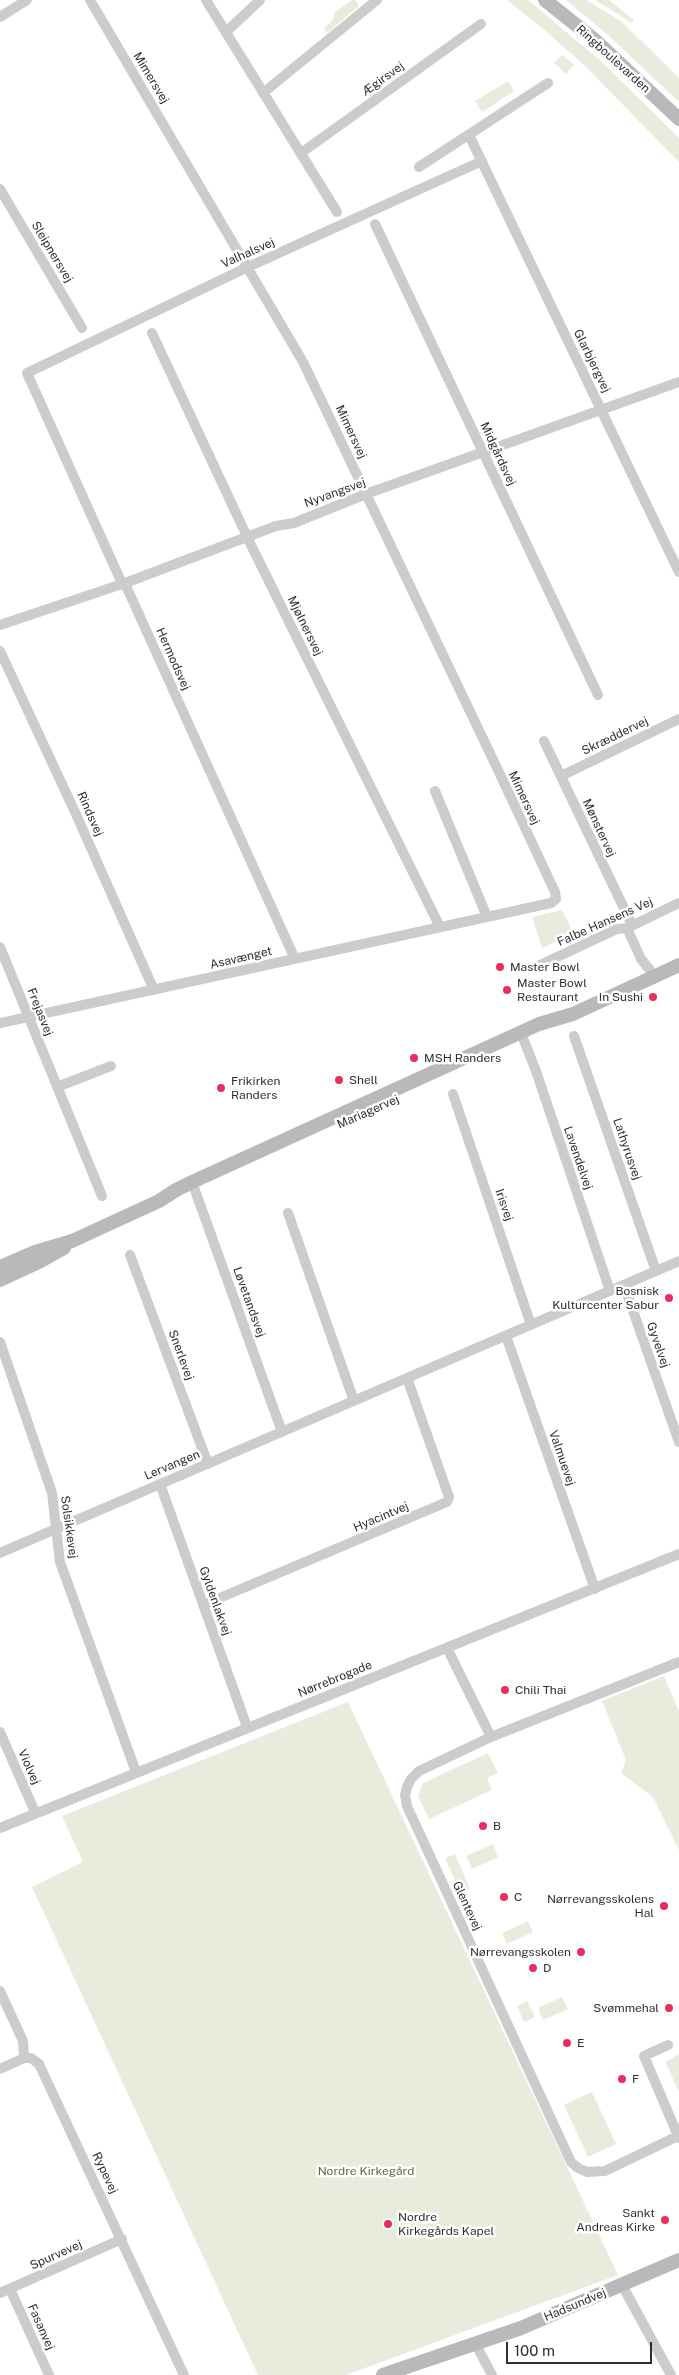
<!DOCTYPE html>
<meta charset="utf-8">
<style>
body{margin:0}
#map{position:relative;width:679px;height:2375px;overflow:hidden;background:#fff;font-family:"Public Sans",sans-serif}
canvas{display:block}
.scale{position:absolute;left:506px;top:2342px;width:146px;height:22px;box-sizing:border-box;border:2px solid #2f2f2f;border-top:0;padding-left:6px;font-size:15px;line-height:18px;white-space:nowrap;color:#2f2f2f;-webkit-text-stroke:4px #fff;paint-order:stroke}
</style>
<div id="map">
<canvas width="679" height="2375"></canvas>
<div class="scale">100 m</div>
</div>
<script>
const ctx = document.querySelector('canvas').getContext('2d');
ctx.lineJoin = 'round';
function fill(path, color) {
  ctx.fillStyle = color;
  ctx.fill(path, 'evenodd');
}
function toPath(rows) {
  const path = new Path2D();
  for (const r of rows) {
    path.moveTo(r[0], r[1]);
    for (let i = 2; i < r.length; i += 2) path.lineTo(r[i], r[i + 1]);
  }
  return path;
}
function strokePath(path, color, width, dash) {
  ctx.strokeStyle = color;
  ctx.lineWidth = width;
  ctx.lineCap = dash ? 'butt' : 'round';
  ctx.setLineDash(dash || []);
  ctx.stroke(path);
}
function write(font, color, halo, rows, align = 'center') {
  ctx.font = font + ' "Public Sans",sans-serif';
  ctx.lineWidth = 5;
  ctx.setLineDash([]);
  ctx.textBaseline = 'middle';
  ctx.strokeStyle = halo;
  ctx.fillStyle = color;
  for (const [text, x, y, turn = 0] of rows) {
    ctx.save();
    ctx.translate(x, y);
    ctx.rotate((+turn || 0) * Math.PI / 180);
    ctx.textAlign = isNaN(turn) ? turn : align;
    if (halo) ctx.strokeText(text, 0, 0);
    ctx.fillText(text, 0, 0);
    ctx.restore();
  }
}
fill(toPath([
 [352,0,355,0,359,6,327,33,324,28,332,21,335,12],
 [507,0,528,0,602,62,679,138,679,162,584,65,548,33],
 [566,0,586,0,621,21,679,78,679,102,608,35],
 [595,0,609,0,634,20,632,23],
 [562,55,574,65,566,74,554,63],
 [396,64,402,73,369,97,365,91,373,85,377,77],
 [508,81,514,91,482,112,475,101],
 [562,910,574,934,542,948,532,917],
 [664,1676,679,1712,679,1850,653,1797,621,1773,626,1760,602,1701],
 [348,1702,618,2275,346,2375,258,2375,32,1887,83,1862,62,1816],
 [488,1753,498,1773,487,1778,492,1790,429,1819,418,1796,423,1783],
 [493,1844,498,1857,472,1869,466,1856],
 [455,1854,470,1889,461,1893,445,1858],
 [528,1921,533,1932,507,1944,502,1933],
 [562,1997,568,2009,543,2020,538,2008],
 [527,2001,535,2017,524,2022,517,2006],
 [679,2054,679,2092,665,2062],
 [592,2092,616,2144,588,2157,564,2105]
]), '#e8ecdc');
strokePath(toPath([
 [206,0,337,212],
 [0,17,27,0],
 [226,32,260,0],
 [263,93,377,0],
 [469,135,679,572],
 [301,153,481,24],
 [419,167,548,83],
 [0,189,82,328],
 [375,224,598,695],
 [152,333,250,543,440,927],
 [0,625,125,583,276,526,294,523,366,494,679,382],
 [0,651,75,812,154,990],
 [544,741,632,925],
 [561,776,679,719],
 [435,791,487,917],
 [627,928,641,959,650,970],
 [0,947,102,1196],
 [295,959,127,588,120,579,27,373,248,267,482,161],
 [540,965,617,929,627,928,679,903],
 [0,1023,551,903,556,899,555,892,498,770,303,362,90,0],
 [521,1033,536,1071,610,1291],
 [574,1036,656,1271],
 [57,1087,111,1066],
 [453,1094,531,1325],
 [192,1182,282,1432],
 [288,1213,354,1401],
 [130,1255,208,1464],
 [624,1285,679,1442],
 [506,1336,595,1589],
 [0,1342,52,1493,60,1562,136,1772],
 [160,1484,247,1727],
 [0,1553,679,1261],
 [203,1605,447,1502,449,1497,407,1378],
 [447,1648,491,1737,419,1771,411,1779,407,1787,405,1795,407,1806,571,2162,578,2168,587,2172,605,2171,678,2136],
 [0,1732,35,1812],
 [491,1737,679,1662],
 [0,1828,679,1554],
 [0,1991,23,2041,24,2058],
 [668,2045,644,2056,679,2138],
 [0,2069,24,2058,31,2058,39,2064,184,2375],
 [622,2285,671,2375],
 [10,2289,49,2375],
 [0,2293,122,2239],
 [475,2343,492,2375]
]), '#ccc', 10);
strokePath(toPath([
 [545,0,596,41,679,119],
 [0,1267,35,1252,72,1241,159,1201,176,1190,192,1182,539,1024,573,1014,679,965],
 [0,1280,39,1262,64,1248],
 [383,2375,521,2328,679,2260]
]), '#b9b9b9', 14);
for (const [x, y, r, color] of [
 [500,967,5,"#e92e5e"],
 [507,990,5,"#e92e5e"],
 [653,997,5,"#e92e5e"],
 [414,1058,5,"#e92e5e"],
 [339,1080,5,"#e92e5e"],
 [221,1088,5,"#e92e5e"],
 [669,1298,5,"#e92e5e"],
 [505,1690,5,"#e92e5e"],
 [483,1826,5,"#e92e5e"],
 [504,1897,5,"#e92e5e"],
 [664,1906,5,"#e92e5e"],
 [581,1952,5,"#e92e5e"],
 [533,1968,5,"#e92e5e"],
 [669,2008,5,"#e92e5e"],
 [567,2043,5,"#e92e5e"],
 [622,2079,5,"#e92e5e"],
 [665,2220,5,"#e92e5e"],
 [388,2224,5,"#e92e5e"]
]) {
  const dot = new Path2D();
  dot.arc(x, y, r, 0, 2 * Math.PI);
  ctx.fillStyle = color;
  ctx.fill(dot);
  strokePath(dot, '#fff', 2);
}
write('12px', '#2f2f2f', '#fff', [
 ["Ringboulevarden",613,59,42],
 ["Mimersvej",151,78,59],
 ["Ægirsvej",383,79,-36],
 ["Sleipnersvej",52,252,59],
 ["Valhalsvej",248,253,-24],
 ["Glarbjergvej",592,361,64],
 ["Mimersvej",351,432,65],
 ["Midgårdsvej",498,454,65],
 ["Nyvangsvej",335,493,-20],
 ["Mjølnersvej",305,626,64],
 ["Hermodsvej",173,659,66],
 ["Skræddervej",615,736,-26],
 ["Mimersvej",524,798,65],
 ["Rindsvej",90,814,66],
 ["Mønstervej",599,828,65],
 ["Falbe Hansens Vej",605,922,-24],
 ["Asavænget",241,958,-13],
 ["Frejasvej",40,1012,68],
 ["Mariagervej",368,1112,-24],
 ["Lathyrusvej",627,1149,71],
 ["Lavendelvej",578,1158,71],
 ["Irisvej",504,1205,71],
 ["Løvetandsvej",249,1302,70],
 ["Gyvelvej",658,1345,71],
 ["Snerlevej",181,1355,70],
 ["Valmuevej",562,1458,71],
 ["Lervangen",172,1465,-23],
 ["Hyacintvej",381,1517,-23],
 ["Solsikkevej",69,1527,82],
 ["Gyldenlakvej",215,1601,70],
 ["Nørrebrogade",335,1679,-22],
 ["Violvej",29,1767,66],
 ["Glentevej",467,1906,65],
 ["Rypevej",105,2173,65],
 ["Spurvevej",56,2255,-24],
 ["Hadsundvej",575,2305,-23],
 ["Fasanvej",41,2327,66]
]);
write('12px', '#2f2f2f', '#fff', [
 ["Master Bowl",510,967],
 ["Master Bowl",517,983],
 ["Restaurant",517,997],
 ["In Sushi",643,997,"right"],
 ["MSH Randers",424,1058],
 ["Shell",349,1080],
 ["Frikirken",231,1081],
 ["Randers",231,1095],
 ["Bosnisk",659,1291,"right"],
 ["Kulturcenter Sabur",659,1305,"right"],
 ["Chili Thai",515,1690],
 ["B",493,1826],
 ["C",514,1897],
 ["Nørrevangsskolens",654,1899,"right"],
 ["Hal",654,1913,"right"],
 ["Nørrevangsskolen",571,1952,"right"],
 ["D",543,1968],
 ["Svømmehal",659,2008,"right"],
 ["E",577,2043],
 ["F",632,2079],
 ["Sankt",655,2213,"right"],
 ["Andreas Kirke",655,2227,"right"],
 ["Nordre",398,2217],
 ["Kirkegårds Kapel",398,2231]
], 'left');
write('12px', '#5b6c3b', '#fff', [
 ["Nordre Kirkegård",366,2171]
]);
</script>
